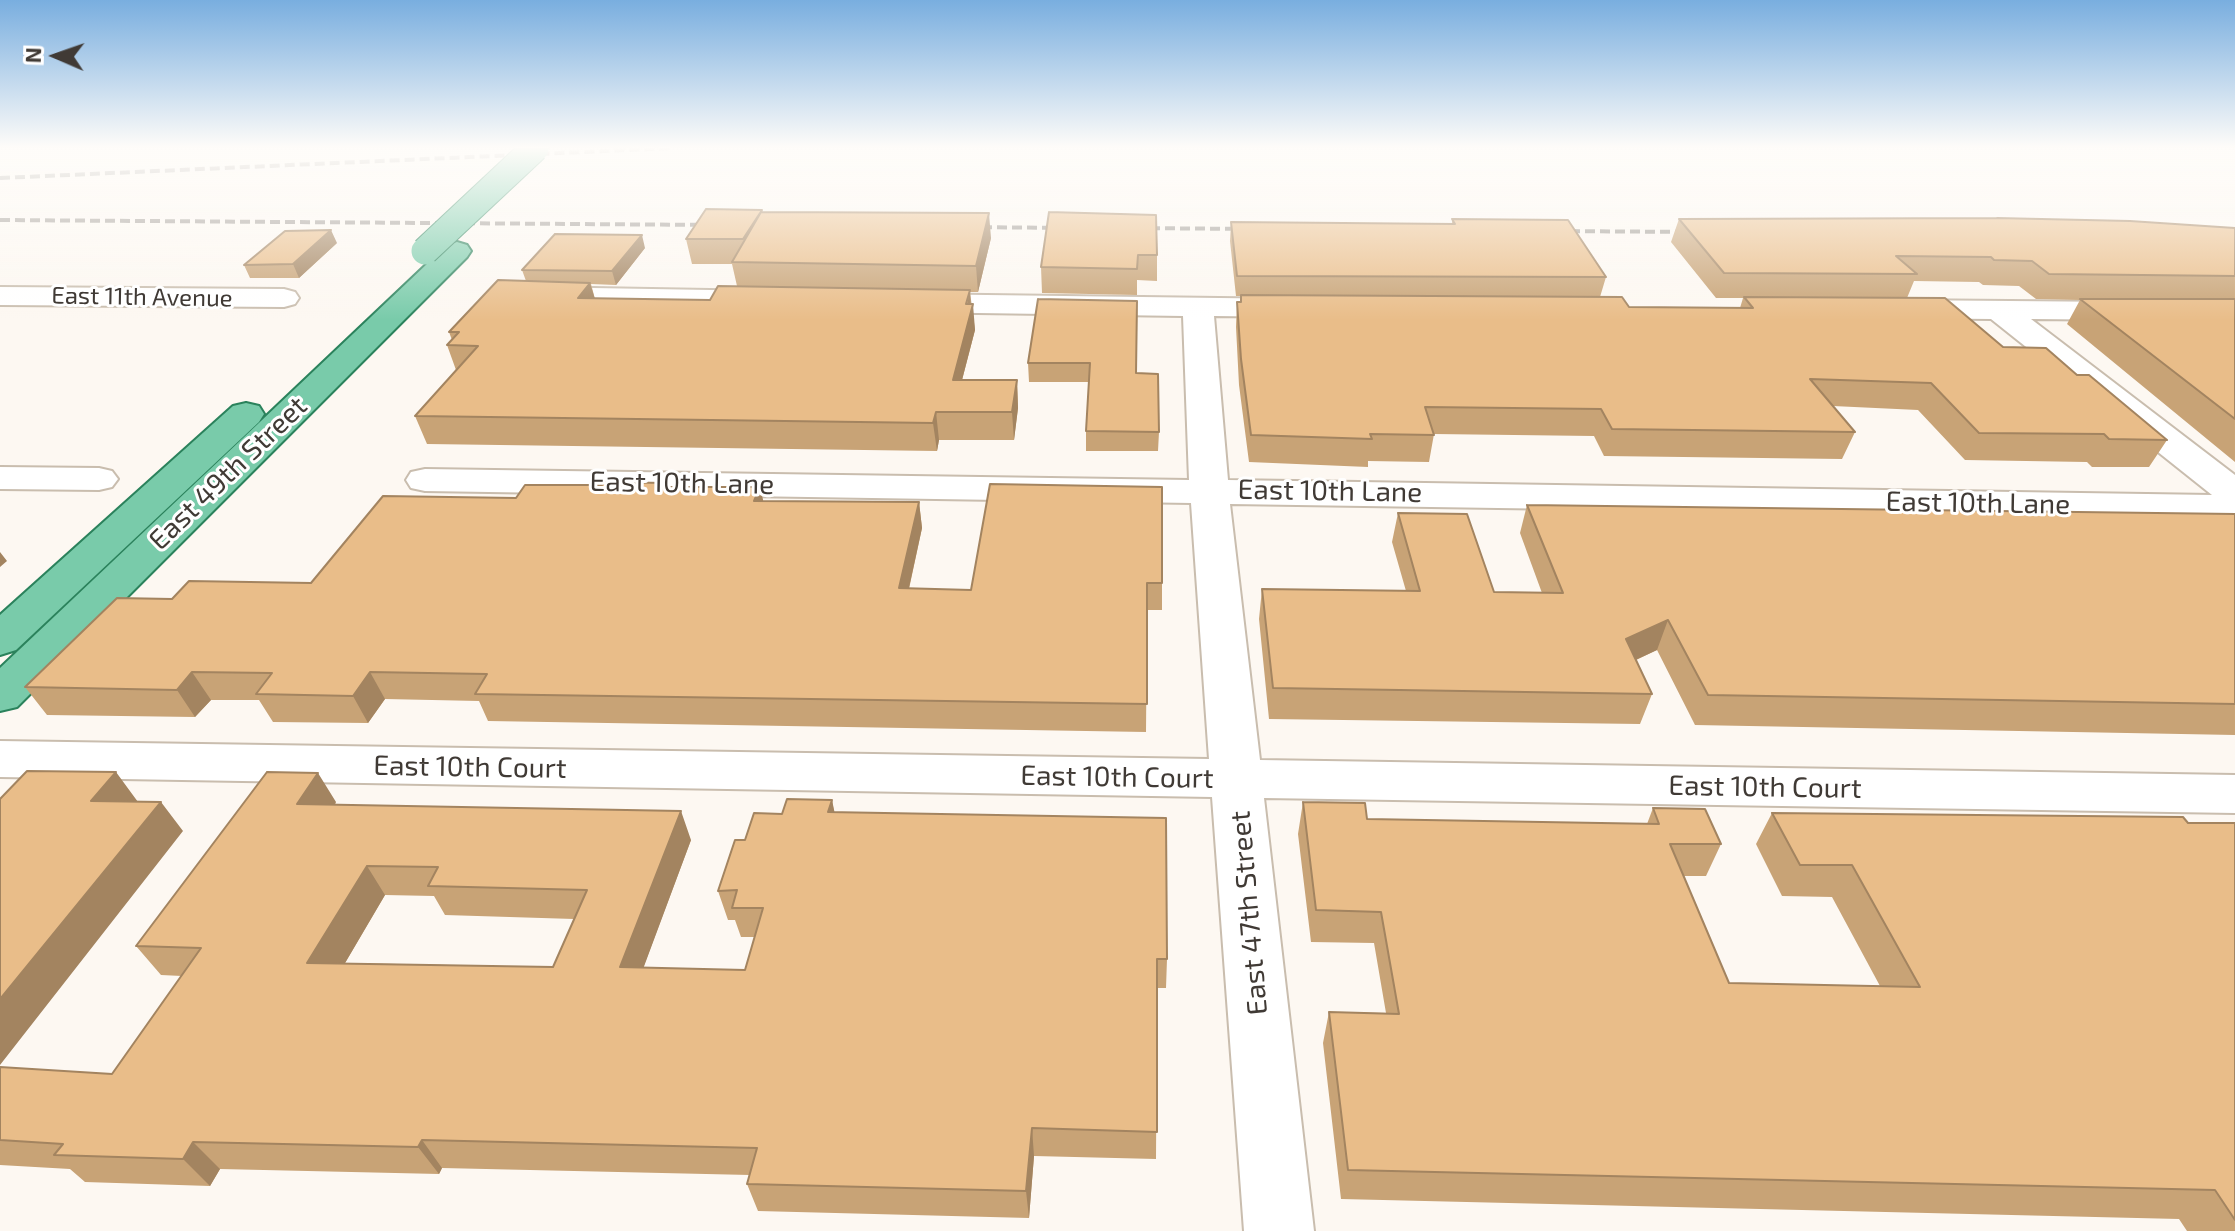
<!DOCTYPE html>
<style>
body{margin:0}
#map{position:relative;width:2235px;height:1231px;overflow:hidden;background:#fdf8f2;font-family:"Exo 2",sans-serif}
canvas{display:block}
.north{position:absolute;left:16px;top:16px;width:80px;height:80px;-webkit-text-stroke:6px #fff;paint-order:stroke;rotate:272deg;font-size:22px;font-weight:700;line-height:32px;text-align:center;color:#403a35}
.north::after{content:'';display:block;margin:auto;width:28px;height:36px;background:#403a35;clip-path:polygon(50% 0,100% 100%,50% 72%,0 100%)}
</style>
<div id="map">
<canvas width="2235" height="1231"></canvas>
<div class="north">N</div>
</div>
<script>
const ctx = document.querySelector('canvas').getContext('2d');
ctx.lineJoin = 'round';
function toPath(rows) {
  const path = new Path2D();
  for (const r of rows) {
    path.moveTo(r[0], r[1]);
    for (let i = 2; i < r.length; i += 2) path.lineTo(r[i], r[i + 1]);
  }
  return path;
}
function strokePath(path, color, width, dash) {
  ctx.strokeStyle = color;
  ctx.lineWidth = width;
  ctx.lineCap = dash ? 'butt' : 'round';
  ctx.setLineDash(dash || []);
  ctx.stroke(path);
}
function fill(path, color) {
  ctx.fillStyle = color;
  ctx.fill(path, 'evenodd');
}
function write(font, color, halo, rows, align = 'center') {
  ctx.font = font + ' "Exo 2",sans-serif';
  ctx.lineWidth = 6;
  ctx.setLineDash([]);
  ctx.textBaseline = 'middle';
  ctx.strokeStyle = halo;
  ctx.fillStyle = color;
  for (const [text, x, y, turn = 0] of rows) {
    ctx.save();
    ctx.translate(x, y);
    ctx.rotate((+turn || 0) * Math.PI / 180);
    ctx.textAlign = isNaN(turn) ? turn : align;
    if (halo) ctx.strokeText(text, 0, 0);
    ctx.fillText(text, 0, 0);
    ctx.restore();
  }
}
const minor = toPath([
 [0,287,284,289,295,292,299,298,295,304,284,307,0,305,0,287],
 [534,287,769,291,780,294,784,300,780,306,769,309,523,302,519,296,523,290,534,287],
 [909,294,1297,299,1308,301,1312,308,1308,315,1297,317,1214,316,1228,480,2212,495,1991,319,1897,318,1886,316,1882,309,1886,302,1897,300,2235,303,2235,321,2031,319,2235,475,2235,519,1230,504,1260,760,2235,775,2235,813,1264,798,1314,1231,1244,1231,1212,797,0,777,0,741,1209,759,1191,503,425,491,411,488,406,480,411,472,425,469,1189,480,1183,316,909,312,898,309,894,303,898,297,909,294],
 [0,467,99,468,112,471,118,479,112,487,99,490,0,489,0,467]
]);
const major = toPath([
 [457,242,467,245,471,251,467,257,17,707,0,711,0,668,447,245,457,242],
 [246,403,259,406,264,414,259,422,16,650,0,655,0,615,233,406,246,403]
]);
strokePath(minor, '#c9bdae', 4);
strokePath(major, '#2b825c', 4);
fill(minor, '#fff');
fill(major, '#79cbaa');
strokePath(toPath([
 [0,178,672,148],
 [0,220,719,225],
 [967,227,1071,228],
 [1135,228,1251,229],
 [1555,231,1695,232]
]), '#9e9993', 4, [10, 5]);
const majorBridge = toPath([
 [425,251,535,148]
]);
strokePath(majorBridge, '#2b825c', 29, []);
strokePath(majorBridge, '#79cbaa', 27);
fill(toPath([
 [1049,212,1157,255,1157,281,1137,280,1137,295,1042,293,1041,267],
 [1452,219,1606,277,1600,297,1629,307,1740,308,1743,298,1716,298,1671,242,1679,219,2235,228,2235,462,2067,324,2080,300,2036,299,2019,286,1983,285,1979,282,1914,281,1907,298,2003,347,2077,375,2167,440,2149,467,2092,467,2087,462,1965,460,1918,410,1833,406,1855,432,1842,459,1604,456,1594,436,1434,434,1429,462,1368,461,1368,467,1249,462,1239,385,1236,327,1237,302,1240,302,1241,296,1236,296,1230,241,1231,222,1452,224],
 [991,238,978,292,970,292,975,330,962,380,1017,380,1018,408,1014,440,939,440,937,451,427,444,415,416,456,370,447,345,452,340,449,332,526,281,522,270,645,248,616,285,591,284,595,299,710,300,737,286,732,264,692,264,686,239],
 [337,243,299,278,250,278,244,265],
 [1038,299,1136,373,1159,432,1158,451,1086,451,1086,431,1089,382,1029,382,1028,363],
 [990,484,1162,583,1162,610,1147,610,1146,732,488,721,479,701,385,699,368,723,273,722,259,700,211,700,195,717,47,715,25,687,172,599,311,583,516,498,667,487,760,487,763,501,919,502,922,528,909,589,971,590],
 [1527,505,2235,514,2235,735,1695,725,1657,650,1636,660,1652,694,1640,724,1269,719,1259,619,1262,589,1406,591,1392,542,1398,513,1494,592,1542,593,1520,533],
 [832,800,834,812,1167,959,1166,988,1157,988,1156,1159,1034,1156,1029,1218,758,1211,747,1184,750,1175,442,1168,439,1174,220,1169,210,1186,85,1182,70,1169,0,1165,0,1067,112,1074,182,976,161,975,136,946,336,802,335,805,691,840,643,968,745,970,755,937,741,937,735,920,728,920,718,891,745,840,782,814],
 [385,895,434,896,445,915,574,919,553,967,345,963],
 [1303,802,1367,819,1647,824,1653,808,1721,844,1706,876,1684,876,1729,983,1880,986,1832,897,1782,896,1756,844,1772,813,2188,823,2235,823,2235,1231,2187,1231,2179,1219,1341,1199,1323,1043,1329,1012,1386,1013,1374,943,1311,942,1298,834]
]), '#c8a376');
fill(toPath([
 [989,213,991,238,978,292,976,266],
 [331,230,337,243,299,278,293,264],
 [642,235,645,248,616,285,612,271],
 [590,283,598,309,578,298],
 [970,290,971,311,973,304,975,330,955,407,953,380],
 [1017,380,1018,408,1014,440,1012,412],
 [936,412,939,440,937,451,933,423],
 [760,487,766,513,754,501],
 [919,502,922,528,903,615,899,588],
 [0,552,7,561,0,567],
 [1668,620,1657,650,1616,669,1626,639],
 [192,672,211,700,195,717,177,690],
 [370,672,385,699,368,723,353,696],
 [116,772,138,802,91,801],
 [318,773,336,802,316,834,297,804],
 [832,800,838,829,828,812],
 [161,802,183,831,0,1065,0,999],
 [681,811,691,840,633,996,620,967],
 [367,866,385,895,328,992,307,963],
 [1032,1128,1034,1156,1029,1218,1026,1191],
 [422,1140,442,1168,439,1174,418,1147],
 [193,1142,220,1169,210,1186,183,1159]
]), '#a38460');
const building = toPath([
 [706,209,762,210,743,239,686,239,706,209],
 [761,212,989,213,976,266,732,262,761,212],
 [1049,212,1156,215,1157,255,1138,255,1137,269,1041,267,1049,212],
 [1997,218,2130,221,2235,228,2235,276,2049,274,2032,261,1994,260,1991,257,1896,256,1917,274,1724,273,1679,219,1997,218],
 [1452,219,1568,220,1606,277,1237,276,1231,222,1455,224,1452,219],
 [331,230,293,264,244,265,285,231,331,230],
 [555,234,642,235,612,271,522,270,555,234],
 [498,280,590,283,578,298,710,300,718,286,970,290,966,304,973,304,953,380,1017,380,1012,412,936,412,933,423,415,416,478,346,447,345,459,332,449,332,498,280],
 [1241,295,1622,297,1629,307,1753,308,1744,297,1945,298,2003,347,2046,348,2077,375,2089,375,2167,440,2109,439,2104,434,1979,433,1931,383,1810,379,1855,432,1612,429,1601,409,1425,407,1434,435,1370,434,1372,439,1251,435,1241,359,1237,302,1241,302,1241,295],
 [1038,299,1137,301,1136,373,1158,374,1159,432,1086,431,1090,363,1028,363,1038,299],
 [2080,299,2235,299,2235,419,2080,299],
 [604,482,666,483,664,487,760,487,754,501,919,502,899,588,971,590,990,484,1162,487,1162,583,1147,583,1147,704,475,694,487,674,370,672,353,696,256,694,272,673,192,672,177,690,25,687,117,598,172,599,189,581,311,583,383,496,516,498,525,485,602,485,604,482],
 [1527,505,2235,514,2235,704,1708,695,1668,620,1626,639,1652,694,1273,688,1262,589,1420,591,1398,513,1467,514,1494,592,1563,593,1527,505],
 [27,771,116,772,91,801,161,802,0,999,0,799,27,771],
 [267,772,318,773,297,804,681,811,620,967,745,970,763,908,732,908,737,890,718,891,735,840,745,840,754,813,782,814,787,799,832,800,828,812,1166,818,1167,959,1157,959,1157,1132,1032,1128,1026,1191,747,1184,757,1148,422,1140,418,1147,193,1142,183,1159,54,1155,63,1144,0,1140,0,1067,112,1074,201,948,136,946,267,772],
 [367,866,438,867,428,886,587,890,553,967,307,963,367,866],
 [1303,802,1365,803,1367,819,1659,824,1653,808,1705,809,1721,844,1670,844,1729,983,1920,987,1852,865,1800,865,1772,813,2183,817,2188,823,2235,823,2235,1220,2215,1190,1348,1170,1329,1012,1399,1014,1381,912,1316,910,1303,802]
]);
fill(building, '#e9bd89');
strokePath(building, '#a38460', 2);
const sky = ctx.createLinearGradient(0, 0, 0, 320);
sky.addColorStop(0, '#79aedf');
sky.addColorStop(0.46, '#fefcf9');
sky.addColorStop(1, '#fefcf900');
ctx.fillStyle = sky;
ctx.fillRect(0, 0, 2235, 320);
write('24px', '#403a35', '#fff', [
 ["East 11th Avenue",142,297,1]
]);
write('28px', '#403a35', '#fff', [
 ["East 49th Street",228,473,-44],
 ["East 10th Lane",682,483,1],
 ["East 10th Lane",1330,491,1],
 ["East 10th Lane",1978,503,1],
 ["East 10th Court",470,767,1],
 ["East 10th Court",1117,777,1],
 ["East 10th Court",1765,787,1],
 ["East 47th Street",1249,913,-95]
]);
</script>
